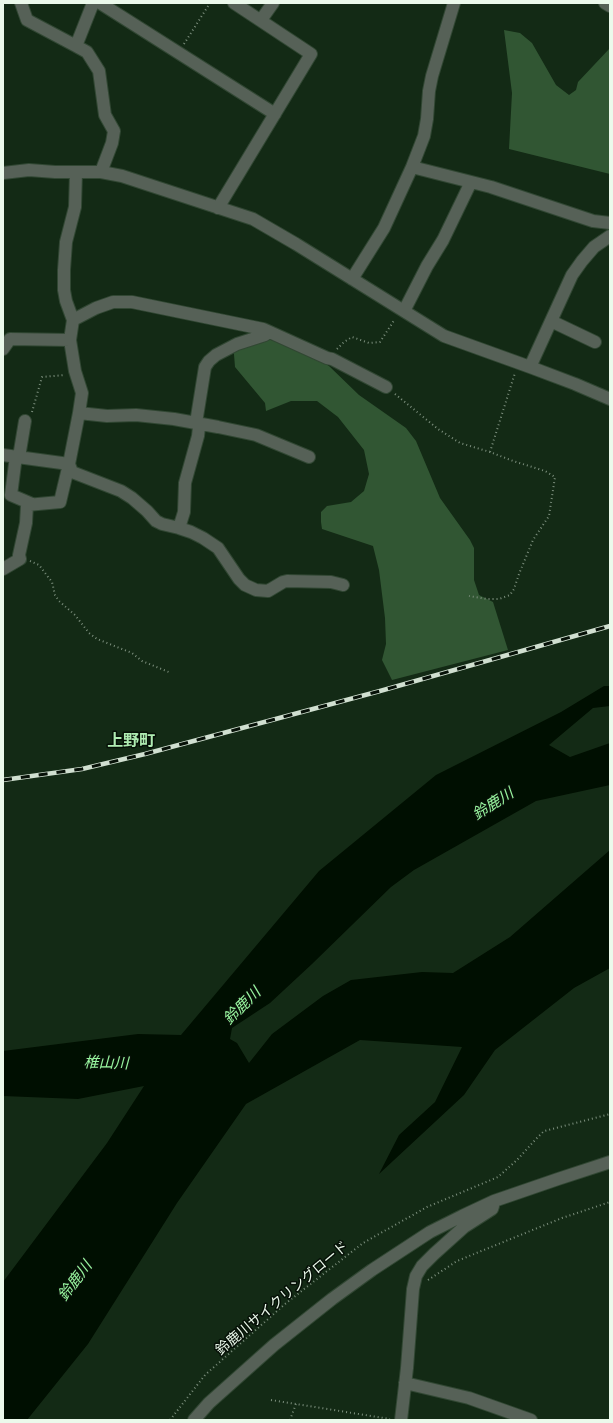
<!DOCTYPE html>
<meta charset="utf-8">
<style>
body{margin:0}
#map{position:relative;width:613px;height:1423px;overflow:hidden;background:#132a15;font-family:"Golos Text",sans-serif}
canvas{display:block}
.frame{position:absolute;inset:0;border:4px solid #ebf9eb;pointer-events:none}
</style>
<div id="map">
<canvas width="613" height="1423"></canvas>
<div class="frame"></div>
</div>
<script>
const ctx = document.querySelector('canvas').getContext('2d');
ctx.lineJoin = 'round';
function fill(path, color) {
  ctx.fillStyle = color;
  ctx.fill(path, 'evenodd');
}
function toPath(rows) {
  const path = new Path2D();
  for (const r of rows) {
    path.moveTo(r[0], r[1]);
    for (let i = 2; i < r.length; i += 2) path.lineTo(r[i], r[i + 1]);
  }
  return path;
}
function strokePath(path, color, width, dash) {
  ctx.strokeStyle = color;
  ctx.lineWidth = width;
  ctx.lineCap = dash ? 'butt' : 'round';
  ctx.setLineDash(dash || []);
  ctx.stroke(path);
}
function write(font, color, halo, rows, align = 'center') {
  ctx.font = font + ' "Golos Text","Noto Sans JP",sans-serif';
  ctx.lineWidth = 3;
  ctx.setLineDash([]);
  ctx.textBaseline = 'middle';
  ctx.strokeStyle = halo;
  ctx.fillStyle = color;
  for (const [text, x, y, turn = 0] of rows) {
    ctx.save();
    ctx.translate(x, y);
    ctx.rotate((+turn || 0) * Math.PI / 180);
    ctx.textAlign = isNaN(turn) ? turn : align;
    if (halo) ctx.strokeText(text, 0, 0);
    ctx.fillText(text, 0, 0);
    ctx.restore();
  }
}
fill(toPath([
 [504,30,520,33,532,43,556,85,569,95,576,90,578,82,610,48,610,174,509,149,512,93],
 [267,339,299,347,329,366,359,395,406,428,416,441,440,498,470,540,474,548,474,580,479,595,493,602,508,650,392,680,382,660,386,644,385,618,379,570,373,546,322,529,321,522,321,512,327,506,351,502,364,491,369,474,364,450,338,417,317,401,291,401,266,411,265,403,235,367,233,342]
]), '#315633');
fill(toPath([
 [604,686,610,686,610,706,593,708,549,745,570,757,610,743,610,785,536,801,414,870,391,887,312,964,270,1003,232,1028,230,1039,237,1043,249,1063,272,1034,323,996,351,980,422,972,453,973,510,937,610,850,610,968,574,988,495,1050,464,1095,379,1174,399,1135,435,1102,462,1047,360,1040,246,1104,177,1203,88,1344,27,1420,3,1420,3,1282,107,1143,144,1086,78,1099,3,1096,3,1051,138,1034,181,1035,319,871,436,775,561,712]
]), '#000f01');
const minor = toPath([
 [21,3,27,20,76,46],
 [93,3,76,46,87,52,99,71,105,115,114,131,112,143,101,172],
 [100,3,275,114],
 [605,3,610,6],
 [261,20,273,3],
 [412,167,491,187,593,221,610,223],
 [3,173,29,170,55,172,101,172,122,176,253,219,296,244,444,336,530,367,575,384,610,399],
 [218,208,311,54,234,3],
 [352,279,384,228,412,167,424,136,427,119,429,91,432,76,454,3],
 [404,311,427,266,443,240,471,182],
 [73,320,96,308,113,302,132,302,263,329,327,358,332,359,386,387],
 [551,321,595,342],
 [3,349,10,339,70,340],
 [530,367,572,275,582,261,594,247,610,236],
 [79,413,107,416,136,415,174,419,218,427,256,435,309,457],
 [3,455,69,464,72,472,121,491,132,498,147,511,156,521,162,524,179,528,191,532,203,538,218,548,239,579,245,585,256,590,268,591,283,582,287,581,331,582,343,585],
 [16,456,11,495,32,504],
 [19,457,25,421],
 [179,528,184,512,185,483,198,436,199,427,196,423,205,367,209,361,216,355,237,344,265,335,269,332],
 [3,569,20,559,19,555,26,523,27,505,60,502,69,464,79,413,82,393,75,371,70,340,73,320,66,301,64,290,64,270,66,242,75,207,76,172],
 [405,1383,469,1398,531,1420],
 [194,1420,209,1403,274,1345,332,1299,372,1270,430,1232,462,1216,494,1201,558,1179,610,1162],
 [401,1420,407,1368,413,1289,416,1276,422,1266,434,1254,464,1227,492,1209,493,1206]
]);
strokePath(minor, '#314733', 14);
strokePath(toPath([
 [184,44,210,3],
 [337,349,344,342,352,337,369,343,380,342,395,319],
 [395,394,438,429,460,443,490,452,513,461,545,471,555,477,549,516,533,540,519,574,514,589,510,595,499,599,487,599,469,596],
 [32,412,42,377,65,375],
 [490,452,515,373],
 [30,561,39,565,52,582,55,595,59,601,75,615,89,633,97,639,132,653,142,661,171,673],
 [428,1280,457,1261,562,1218,610,1202],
 [271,1400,390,1419],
 [170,1420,205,1375,285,1304,363,1243,427,1207,498,1177,517,1160,536,1139,544,1131,610,1114],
 [290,1420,296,1404]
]), '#7c8f7d', 2, [1, 3]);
strokePath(minor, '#566157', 12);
const rail = toPath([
 [3,780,82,769,145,754,380,691,610,626]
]);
strokePath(rail, '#d0dfd0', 4.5);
strokePath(rail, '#061007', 3, [9]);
write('14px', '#ebf9eb', '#061007', [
 ["鈴鹿川サイクリングロード",282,1298,-40]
]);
write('italic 15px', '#99f6a0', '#061007', [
 ["鈴鹿川",493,804,-33],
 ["鈴鹿川",242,1006,-45],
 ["椎山川",106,1063,1],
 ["鈴鹿川",75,1281,-53]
]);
write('bold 16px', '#afecb2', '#061007', [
 ["上野町",131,741]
]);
</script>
